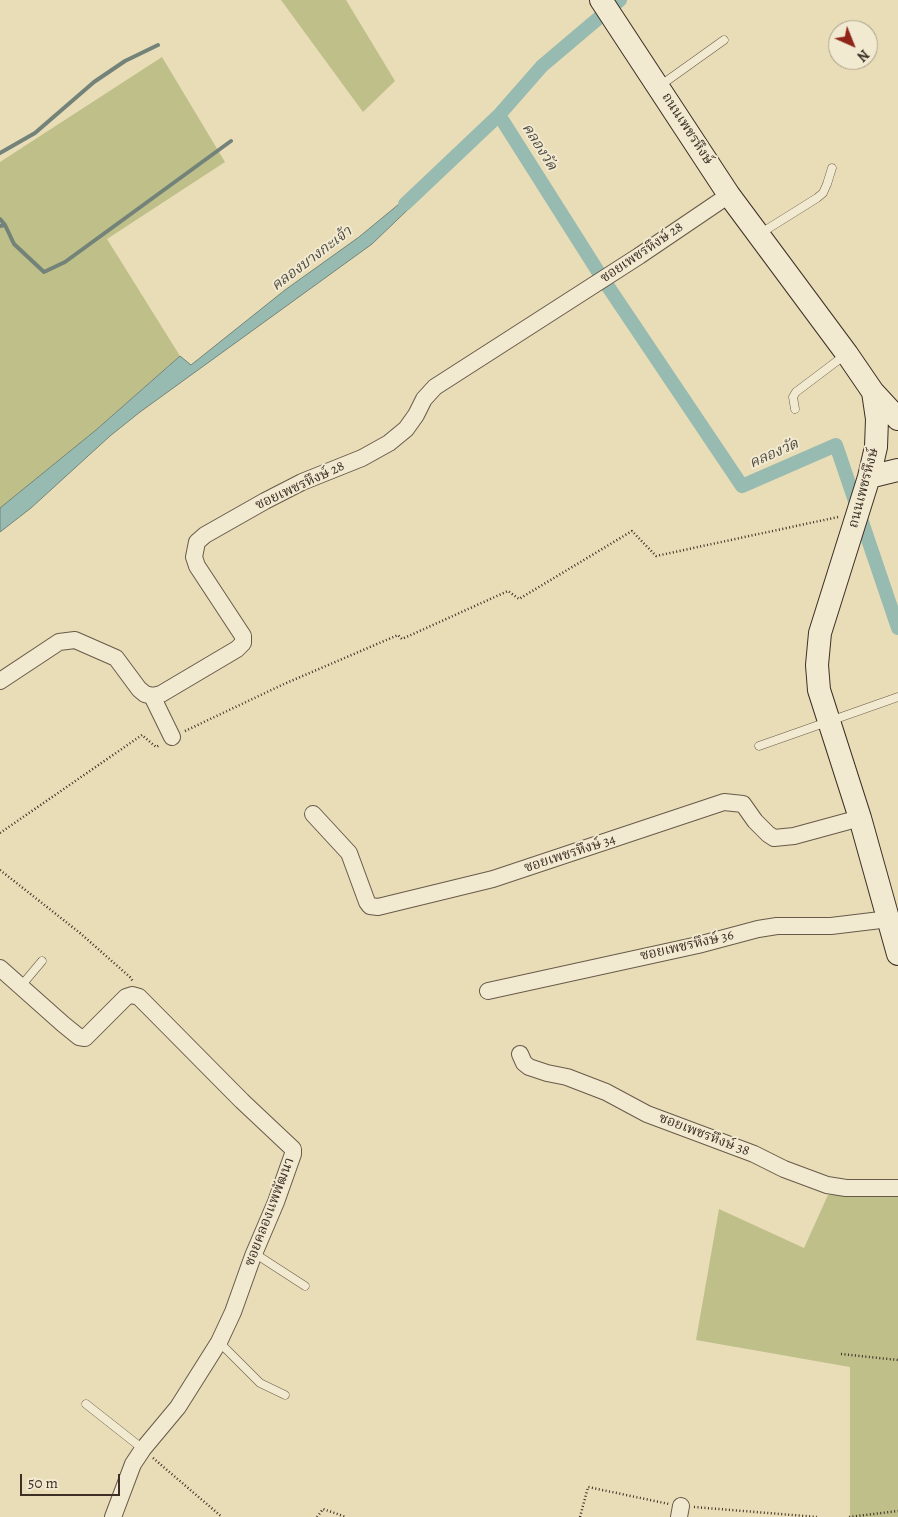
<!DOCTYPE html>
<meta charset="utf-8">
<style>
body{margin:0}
#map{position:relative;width:898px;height:1517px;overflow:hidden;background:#e9ddb7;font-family:Alegreya,serif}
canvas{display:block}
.north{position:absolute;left:828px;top:20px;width:50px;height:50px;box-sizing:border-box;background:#f1e9d0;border:1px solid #a99f8c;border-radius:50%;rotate:136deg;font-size:14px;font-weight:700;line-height:20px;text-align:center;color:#3d2f26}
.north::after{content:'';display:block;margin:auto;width:18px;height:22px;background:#8f2418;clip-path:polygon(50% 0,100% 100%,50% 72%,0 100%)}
.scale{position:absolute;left:20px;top:1474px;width:100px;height:22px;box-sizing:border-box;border:2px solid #3d2f26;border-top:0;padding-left:6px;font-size:15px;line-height:18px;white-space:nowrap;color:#3d2f26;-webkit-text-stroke:4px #f1e9d0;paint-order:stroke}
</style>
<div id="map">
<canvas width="898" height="1517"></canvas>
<div class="north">N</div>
<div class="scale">50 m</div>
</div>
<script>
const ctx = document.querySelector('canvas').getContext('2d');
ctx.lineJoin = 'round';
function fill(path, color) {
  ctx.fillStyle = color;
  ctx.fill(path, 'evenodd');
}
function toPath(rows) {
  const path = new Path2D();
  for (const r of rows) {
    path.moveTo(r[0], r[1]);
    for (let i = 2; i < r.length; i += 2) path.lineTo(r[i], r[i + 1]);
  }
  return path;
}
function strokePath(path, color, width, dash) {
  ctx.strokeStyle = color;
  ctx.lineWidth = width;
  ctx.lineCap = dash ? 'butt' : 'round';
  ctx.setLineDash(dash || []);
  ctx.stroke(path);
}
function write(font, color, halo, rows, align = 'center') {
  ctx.font = font + ' Alegreya,"Noto Serif Thai",serif';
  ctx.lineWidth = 4;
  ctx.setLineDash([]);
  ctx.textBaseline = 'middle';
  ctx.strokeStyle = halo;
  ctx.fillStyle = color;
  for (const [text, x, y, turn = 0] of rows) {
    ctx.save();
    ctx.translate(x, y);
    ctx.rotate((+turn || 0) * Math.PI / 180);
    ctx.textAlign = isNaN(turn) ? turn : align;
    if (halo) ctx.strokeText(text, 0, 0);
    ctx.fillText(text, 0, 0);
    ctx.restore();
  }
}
fill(toPath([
 [281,0,346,0,395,81,363,112],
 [162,57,225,162,107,239,180,356,96,430,0,508,0,162],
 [828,1195,898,1196,898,1517,850,1517,850,1367,696,1340,719,1209,804,1248]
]), '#bebf89');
const water = toPath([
 [416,190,421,197,372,244,140,412,110,436,31,508,0,532,0,508,96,430,180,356,191,365,285,290,359,237,416,190]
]);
fill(water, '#97bbb0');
strokePath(water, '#738379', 1);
strokePath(toPath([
 [0,153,35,133,94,82,125,61,158,45],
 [0,219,5,225],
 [0,226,5,225,14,244,44,272,65,262,231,141]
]), '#738379', 4);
strokePath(toPath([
 [499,115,599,273],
 [405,204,499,115,542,66,620,0],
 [607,285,742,486,836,445,898,628]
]), '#97bbb0', 14);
const lane = toPath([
 [661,85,724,40],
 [761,233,817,198,823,193,827,184,832,168],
 [795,409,793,397,796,392,845,355],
 [759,746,898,697],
 [21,986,42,961],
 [254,1253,305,1286],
 [219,1342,260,1383,285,1395],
 [86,1404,143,1449]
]);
const street = toPath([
 [0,681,59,642,75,640,116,658,139,689,145,694,152,696,161,694,237,649,243,643,243,636,197,566,194,557,197,542,205,535,265,501,302,482,362,458,389,443,406,429,416,415,424,399,435,387,639,256,729,195],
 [152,696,172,737],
 [313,814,349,853,367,902,370,906,378,907,493,879,724,802,743,804,755,821,768,834,774,838,794,836,860,818],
 [0,968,63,1024,79,1037,85,1038,126,997,132,995,139,997,242,1101,293,1149,293,1154,276,1202,253,1256,233,1312,219,1342,178,1407,143,1449,133,1464,113,1517],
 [488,991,698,945,758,929,777,926,831,926,889,919],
 [520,1054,524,1063,529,1067,547,1073,567,1077,606,1092,647,1114,754,1154,784,1169,827,1185,846,1188,898,1188],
 [679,1517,681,1506]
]);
const secondary = toPath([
 [601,0,729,195,847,354,873,392,877,419,876,447,869,477,820,633,817,665,819,690,860,818,898,954],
 [873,392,898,419],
 [869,477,898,470]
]);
strokePath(lane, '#685a4a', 9);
strokePath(street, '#685a4a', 18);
strokePath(secondary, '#3d2f26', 24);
strokePath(toPath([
 [185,731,284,684,398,635,402,639,508,591,519,599,632,531,656,556,838,517],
 [0,833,142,735,156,747,160,745],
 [0,870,80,933,131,978,133,982],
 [841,1354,898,1360],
 [153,1458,222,1517],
 [694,1507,817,1517],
 [317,1517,323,1509,346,1517],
 [580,1517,588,1487,669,1504],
 [849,1517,898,1511]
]), '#3d2f26', 2.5, [1, 2.5]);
strokePath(lane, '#f1e9d0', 8);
strokePath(street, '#f1e9d0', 16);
strokePath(secondary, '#f1e9d0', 22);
write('14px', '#3d2f26', '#f1e9d0', [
 ["ถนนเพชรหึงษ์",687,129,57],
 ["ซอยเพชรหึงษ์ 28",642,253,-34],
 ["ซอยเพชรหึงษ์ 28",300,486,-25],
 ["ถนนเพชรหึงษ์",864,488,-75],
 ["ซอยเพชรหึงษ์ 34",570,854,-18],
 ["ซอยเพชรหึงษ์ 36",687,946,-13],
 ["ซอยเพชรหึงษ์ 38",704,1135,21],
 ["ซอยคลองแพพัฒนา",270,1212,-69]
]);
write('italic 15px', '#4f4b42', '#f1e9d0', [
 ["คลองวัด",539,147,58],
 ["คลองบางกะเจ้า",312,259,-37],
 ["คลองวัด",774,454,-24]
]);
</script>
